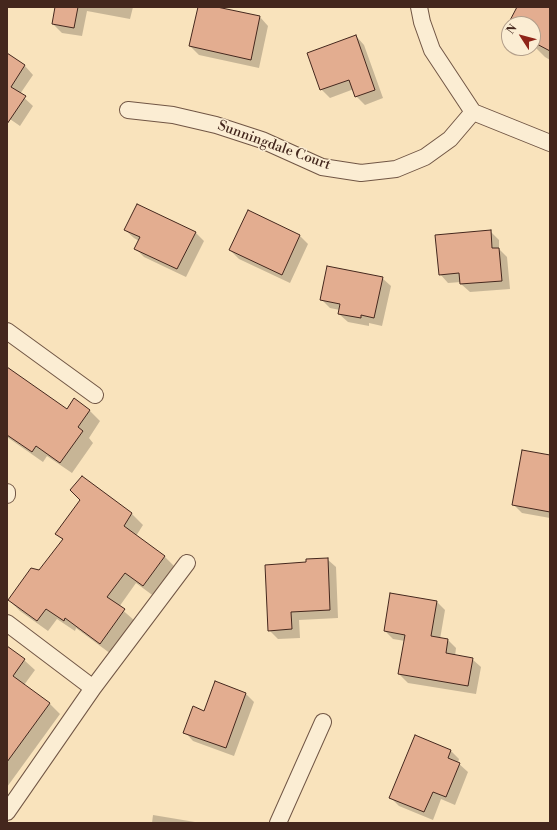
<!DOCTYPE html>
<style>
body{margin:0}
#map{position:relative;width:557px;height:830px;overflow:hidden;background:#f9e3bc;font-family:"Libre Bodoni",serif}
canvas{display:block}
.frame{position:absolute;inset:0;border:8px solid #44271d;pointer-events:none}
.north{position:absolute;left:501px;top:16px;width:40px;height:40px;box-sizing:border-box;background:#fbedd3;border:1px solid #b29e8a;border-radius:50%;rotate:306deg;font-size:11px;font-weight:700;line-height:16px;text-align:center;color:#44271d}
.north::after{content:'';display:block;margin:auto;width:14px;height:18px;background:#8f2418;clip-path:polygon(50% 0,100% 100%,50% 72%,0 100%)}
</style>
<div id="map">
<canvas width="557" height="830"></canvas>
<div class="frame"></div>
<div class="north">N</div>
</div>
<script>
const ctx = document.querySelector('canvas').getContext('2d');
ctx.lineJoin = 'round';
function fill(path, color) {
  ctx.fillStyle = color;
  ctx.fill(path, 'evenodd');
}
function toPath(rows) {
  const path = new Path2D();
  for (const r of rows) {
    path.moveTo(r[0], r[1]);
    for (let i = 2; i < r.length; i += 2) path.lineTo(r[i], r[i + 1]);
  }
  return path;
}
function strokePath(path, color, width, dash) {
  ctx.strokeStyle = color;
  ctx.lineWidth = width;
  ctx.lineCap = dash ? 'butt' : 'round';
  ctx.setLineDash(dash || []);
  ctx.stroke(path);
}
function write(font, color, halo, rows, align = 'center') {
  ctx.font = font + ' "Libre Bodoni",serif';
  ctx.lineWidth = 3;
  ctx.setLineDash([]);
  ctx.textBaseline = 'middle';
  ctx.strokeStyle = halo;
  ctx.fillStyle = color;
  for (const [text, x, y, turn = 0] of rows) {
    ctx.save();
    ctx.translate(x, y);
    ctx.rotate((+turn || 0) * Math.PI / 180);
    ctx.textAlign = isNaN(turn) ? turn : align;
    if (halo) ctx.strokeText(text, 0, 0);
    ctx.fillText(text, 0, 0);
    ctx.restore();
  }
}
fill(toPath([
 [56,7,133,7,130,19,87,11,82,36,62,33,53,24],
 [199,7,213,7,260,17,268,26,259,68,199,55,190,46],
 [518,7,547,7,550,8,550,60,545,57,536,48,537,47,533,45,533,24,510,24],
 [356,36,364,45,383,98,365,105,356,96,354,89,330,98,321,89],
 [7,54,25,66,33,75,20,94,33,106,20,126,7,117],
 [125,230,195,232,204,241,186,277,144,257,136,249,139,241,134,238],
 [490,231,499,240,499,249,507,257,510,289,470,292,461,284,461,282,448,283,440,274],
 [300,236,308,244,290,283,239,259,230,250],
 [382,278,391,286,382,326,369,323,369,326,348,322,339,314,340,310,330,308,321,299],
 [7,368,67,410,89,410,100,421,89,438,93,443,72,473,47,456,43,462,7,437],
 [550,456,550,518,522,513,513,504],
 [82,477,132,514,143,525,136,536,165,557,176,568,155,597,136,583,119,607,135,621,111,654,76,628,75,631,57,619,48,631,20,611,9,600,40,571,63,540,56,534,81,500],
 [327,559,336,567,338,618,299,620,300,638,278,639,269,630,307,563],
 [437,602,445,610,440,639,448,640,456,648,455,656,472,659,481,667,476,694,408,683,399,674,405,641,393,639,385,631],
 [7,647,24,660,35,670,24,685,50,704,60,714,7,787],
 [246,694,254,702,234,756,193,741,185,732,205,712],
 [451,751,459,759,458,763,468,772,455,805,441,799,433,820,399,806,391,798],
 [153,815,201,823,152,823]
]), '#0003');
const building = toPath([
 [55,7,78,7,74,28,52,24,55,7],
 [198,7,217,7,260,16,251,60,189,46,198,7],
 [517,7,550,7,550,51,533,42,533,24,509,24,509,29,506,28,517,7],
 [356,35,375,90,355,97,349,80,320,90,307,53,356,35],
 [7,53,25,65,11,87,26,96,7,124,7,53],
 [137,204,196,232,177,269,134,249,140,237,124,230,137,204],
 [248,210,300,235,282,275,229,250,248,210],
 [491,230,492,248,499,248,502,281,460,284,459,273,439,275,435,235,491,230],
 [327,266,383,277,374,318,361,315,361,318,338,314,340,304,320,300,327,266],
 [7,367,67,409,74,398,90,410,78,427,83,431,60,463,36,446,32,452,7,435,7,367],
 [522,450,550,455,550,512,512,505,522,450],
 [82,476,132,513,124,526,165,556,143,586,125,573,107,597,125,609,100,644,65,618,64,621,46,609,37,621,8,600,31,568,39,570,63,539,55,534,80,500,70,490,82,476],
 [328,558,330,610,291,612,292,629,268,631,265,565,306,562,306,559,328,558],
 [390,593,437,601,431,636,448,639,446,653,473,658,468,686,398,674,405,635,384,631,390,593],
 [7,646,25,659,13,676,50,703,7,762,7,646],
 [215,681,246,693,226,748,183,733,193,706,204,711,215,681],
 [415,735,451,750,448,758,460,763,446,797,433,792,424,812,389,798,415,735]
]);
fill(building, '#e3ad90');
strokePath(building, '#44271d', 1);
const minor = toPath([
 [419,7,422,22,432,50,473,112,550,143],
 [128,110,173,115,216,125,262,140,322,167,361,173,396,169,425,157,450,139,473,112],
 [7,331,95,395],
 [7,492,7,495],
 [7,623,93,688,187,563],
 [7,812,93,688],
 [278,823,323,722]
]);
strokePath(minor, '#715645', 18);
strokePath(minor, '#fbedd3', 16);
write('14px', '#44271d', '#fbedd3', [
 ["Sunningdale Court",274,146,20]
]);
</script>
